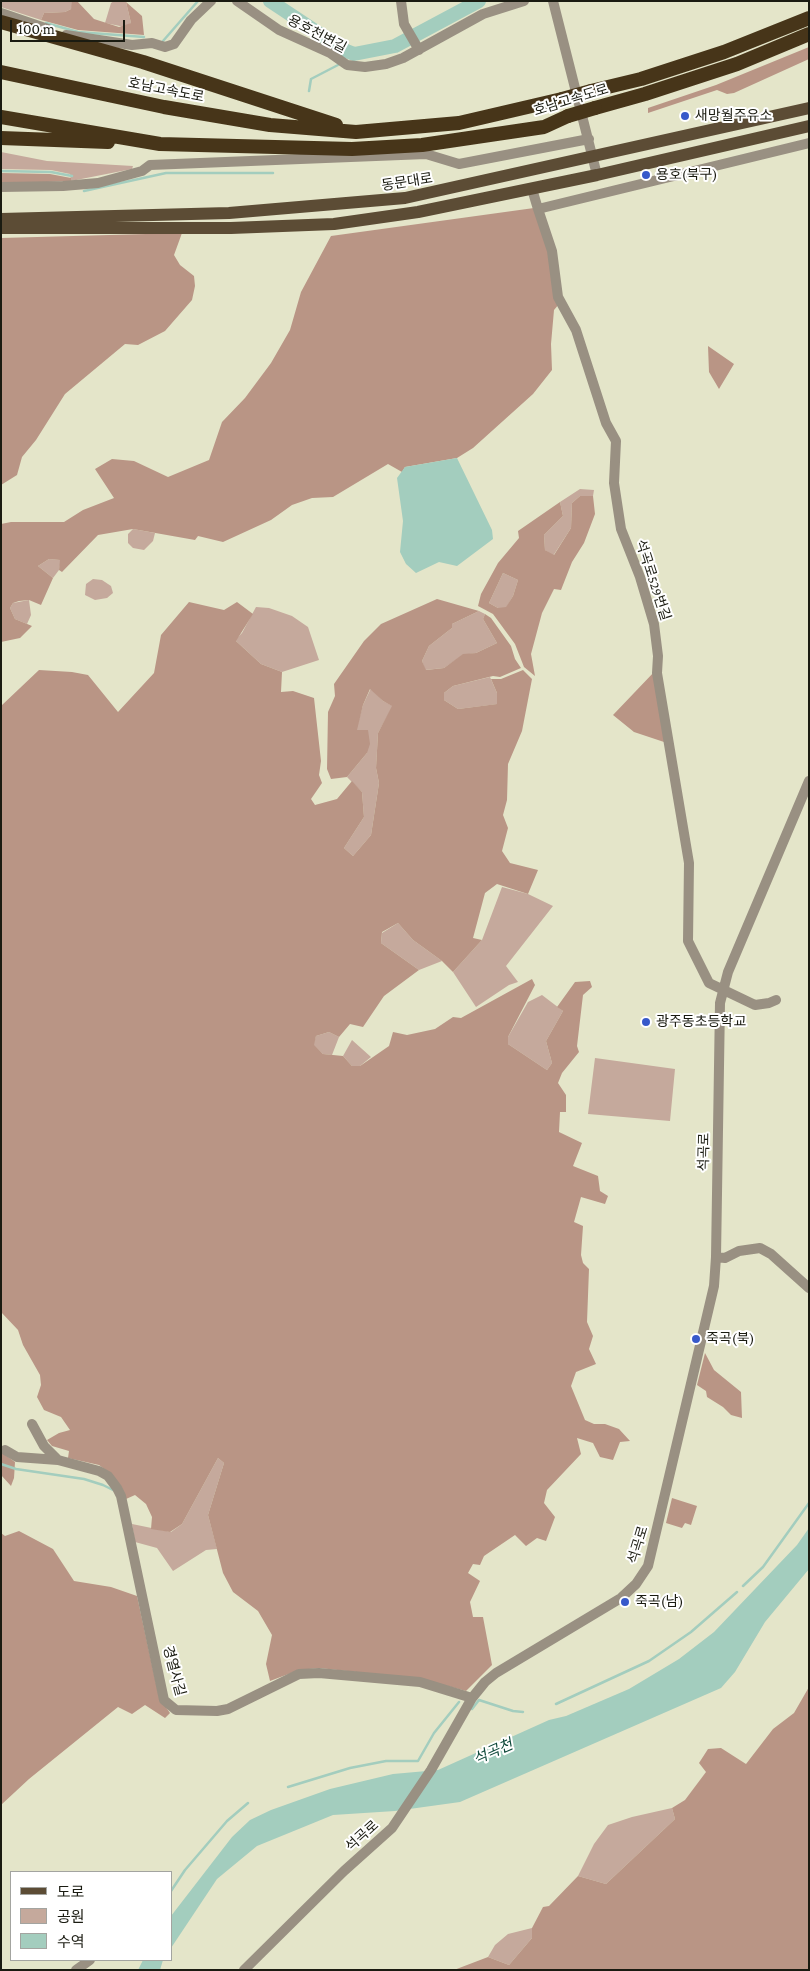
<!DOCTYPE html>
<meta charset="utf-8">
<style>
body{margin:0}
#map{position:relative;width:810px;height:1971px;overflow:hidden;background:#e4e5c9;font-family:"Crimson Pro","Noto Sans KR",serif}
canvas{display:block}
.frame{position:absolute;inset:0;border:2px solid #1a1b11;pointer-events:none}
.legend{position:absolute;left:10px;top:1871px;width:162px;height:90px;box-sizing:border-box;background:#fff;border:1px solid #a3a4a0;margin:0;padding:6px 9px;list-style:none;font-size:15px;color:#1a1b11}
.legend li{display:flex;align-items:center;gap:10px;height:25px}
.legend b{width:25px;border:1px solid #a3a4a0}
.scale{position:absolute;left:10px;top:20px;width:115px;height:22px;box-sizing:border-box;border:2px solid #1a1b11;border-top:0;padding-left:6px;font-size:15px;line-height:18px;white-space:nowrap;color:#1a1b11;-webkit-text-stroke:4px #fff;paint-order:stroke}
</style>
<div id="map">
<canvas width="810" height="1971"></canvas>
<div class="frame"></div>
<ul class="legend">
<li><b style="height:6px;background:#5c4c35"></b>도로</li>
<li><b style="height:14px;background:#c5a99c"></b>공원</li>
<li><b style="height:14px;background:#a3cdbe"></b>수역</li>
</ul>
<div class="scale">100 m</div>
</div>
<script>
const ctx = document.querySelector('canvas').getContext('2d');
ctx.lineJoin = 'round';
function fill(path, color) {
  ctx.fillStyle = color;
  ctx.fill(path, 'evenodd');
}
function toPath(rows) {
  const path = new Path2D();
  for (const r of rows) {
    path.moveTo(r[0], r[1]);
    for (let i = 2; i < r.length; i += 2) path.lineTo(r[i], r[i + 1]);
  }
  return path;
}
function strokePath(path, color, width, dash) {
  ctx.strokeStyle = color;
  ctx.lineWidth = width;
  ctx.lineCap = dash ? 'butt' : 'round';
  ctx.setLineDash(dash || []);
  ctx.stroke(path);
}
function write(font, color, halo, rows, align = 'center') {
  ctx.font = font + ' "Crimson Pro","Noto Sans KR",serif';
  ctx.lineWidth = 4;
  ctx.setLineDash([]);
  ctx.textBaseline = 'middle';
  ctx.strokeStyle = halo;
  ctx.fillStyle = color;
  for (const [text, x, y, turn = 0] of rows) {
    ctx.save();
    ctx.translate(x, y);
    ctx.rotate((+turn || 0) * Math.PI / 180);
    ctx.textAlign = isNaN(turn) ? turn : align;
    if (halo) ctx.strokeText(text, 0, 0);
    ctx.fillText(text, 0, 0);
    ctx.restore();
  }
}
fill(toPath([
 [1,1,72,1,73,4,71,9,65,12,44,13,41,20,1,7],
 [114,1,126,2,131,23,125,27,105,23,111,3],
 [1,152,47,161,133,166,132,169,71,181,70,174,51,170,1,169],
 [580,489,594,490,593,496,580,496,572,503,571,528,553,556,545,550,544,535,563,516,560,502],
 [133,529,155,533,153,541,144,550,133,548,128,543,128,534],
 [49,559,61,560,59,570,53,578,38,566],
 [503,573,518,580,513,596,506,608,498,608,489,603],
 [93,579,102,580,111,586,113,593,107,598,95,600,85,595,86,584],
 [29,600,31,615,27,624,15,619,10,608,13,603],
 [256,607,269,608,292,616,308,627,319,660,282,672,261,664,235,640,242,633],
 [479,611,485,614,483,619,497,643,476,653,463,655,444,668,425,670,422,661,429,646,452,628,452,624],
 [490,677,497,693,498,704,458,709,444,700,444,693,453,686],
 [371,688,383,701,393,706,378,733,376,768,379,783,371,835,353,856,344,848,364,817,362,792,347,777,367,753,356,730,363,705],
 [502,887,528,894,553,906,506,966,518,982,509,985,476,1007,453,972,482,940],
 [398,923,413,940,442,961,419,970,381,943,382,933],
 [542,995,563,1011,546,1041,552,1063,547,1070,508,1044,508,1037,528,1002],
 [329,1032,339,1037,332,1055,323,1054,313,1045,316,1036],
 [352,1040,371,1057,360,1066,352,1066,343,1056],
 [595,1058,675,1069,670,1121,588,1114],
 [218,1458,224,1463,208,1515,217,1549,206,1550,173,1571,157,1548,135,1542,132,1524,171,1532,182,1524],
 [672,1808,675,1819,606,1884,578,1876,594,1844,608,1825,632,1817],
 [532,1928,532,1938,509,1965,488,1957,495,1945,508,1934]
]), '#c5a99c');
fill(toPath([
 [72,1,77,1,94,19,119,27,131,23,126,2,142,16,144,35,78,30,41,20,44,13,65,12,71,9],
 [809,47,809,59,734,93,727,94,717,90,648,113,648,108,716,85],
 [1,173,50,174,71,178,71,181,1,184],
 [534,208,544,231,559,304,554,310,551,344,552,370,533,394,473,448,457,458,405,467,402,472,388,464,333,497,312,498,292,505,271,520,223,542,198,536,195,540,133,529,98,535,62,572,59,570,60,560,49,559,38,566,53,578,41,605,29,600,19,601,13,603,10,608,15,619,32,626,20,638,1,642,1,524,11,522,64,522,83,510,114,498,95,469,112,459,134,461,168,477,209,460,222,422,245,398,271,363,290,330,301,292,331,236],
 [182,233,174,255,180,265,194,276,195,286,192,300,165,331,138,345,125,344,65,394,36,440,22,457,17,475,1,485,1,238],
 [708,346,734,364,719,389,709,372],
 [580,496,593,496,595,514,584,543,572,562,561,590,554,589,542,613,531,654,535,676,524,667,515,644,493,614,478,606,481,594,498,563,519,538,518,531,560,502,563,516,544,535,545,550,554,555,571,528,572,503],
 [503,573,518,580,513,596,506,607,498,608,489,603],
 [437,599,479,611,452,624,452,628,429,646,422,661,426,670,444,668,463,654,476,653,497,643,483,619,485,614,491,618,511,646,515,659,521,668,500,677,493,676,453,686,444,693,444,700,458,709,497,704,497,693,491,679,501,679,523,670,532,679,522,731,508,764,507,800,503,815,508,828,502,851,510,863,538,870,528,894,497,884,485,893,473,938,482,940,453,972,442,961,413,940,398,923,382,932,381,943,419,970,384,996,363,1027,350,1024,339,1037,329,1032,316,1036,314,1045,323,1054,343,1056,352,1066,360,1066,389,1046,393,1032,407,1035,435,1029,453,1017,461,1018,532,979,535,985,508,1037,508,1044,547,1070,552,1063,546,1041,563,1011,557,1007,575,982,590,981,592,987,583,995,577,1046,579,1052,562,1073,558,1083,566,1095,566,1112,560,1112,559,1132,582,1143,573,1166,598,1176,600,1191,608,1196,605,1204,581,1197,574,1222,583,1226,581,1255,583,1263,589,1269,587,1322,593,1336,589,1349,596,1364,576,1372,571,1386,585,1420,594,1424,605,1424,619,1429,630,1441,620,1442,613,1460,600,1457,593,1443,577,1438,581,1454,547,1490,544,1503,555,1517,546,1541,537,1538,526,1546,515,1535,484,1556,480,1565,473,1564,468,1573,480,1581,470,1602,473,1617,483,1617,492,1665,466,1691,422,1679,319,1668,299,1670,270,1681,266,1664,272,1635,258,1611,233,1592,223,1573,208,1515,224,1463,218,1458,182,1524,170,1532,151,1529,152,1517,146,1504,135,1495,126,1499,111,1474,99,1465,68,1458,69,1451,52,1446,47,1440,59,1433,70,1430,61,1417,44,1410,37,1397,41,1385,40,1375,23,1345,18,1330,1,1312,1,706,39,670,72,672,88,675,118,712,154,673,161,635,189,602,224,610,237,602,253,614,236,641,261,664,282,672,281,692,293,691,314,698,321,761,319,775,322,783,311,799,315,805,337,799,352,781,362,792,364,817,344,848,353,856,371,835,379,783,376,768,378,733,392,706,383,701,370,689,363,705,357,730,368,730,370,744,367,753,347,777,331,779,327,769,328,712,335,696,334,684,364,641,381,624],
 [655,671,667,743,634,732,613,715],
 [705,1353,714,1370,741,1392,742,1418,731,1415,723,1407,707,1397,706,1391,697,1385],
 [1,1452,15,1462,14,1478,11,1486,1,1475],
 [672,1498,697,1506,691,1525,685,1523,682,1528,666,1523],
 [19,1531,53,1549,74,1581,111,1587,137,1596,159,1697,170,1713,165,1718,145,1705,132,1714,118,1707,29,1779,1,1805,1,1533,5,1536],
 [809,1687,809,1970,454,1970,488,1957,509,1965,532,1938,532,1928,543,1907,549,1906,578,1876,606,1884,675,1819,672,1808,685,1800,706,1772,699,1763,708,1749,721,1748,746,1764,773,1729,794,1713]
]), '#b99585');
fill(toPath([
 [457,458,492,530,493,539,457,566,439,562,416,573,406,564,400,552,403,521,397,478,405,467],
 [809,1528,809,1569,765,1622,735,1672,721,1688,460,1802,395,1811,333,1815,257,1846,217,1879,171,1948,171,1916,232,1837,250,1820,271,1810,330,1789,393,1774,438,1770,549,1720,566,1716,629,1689,679,1659,714,1632,797,1545],
 [143,1960,163,1960,160,1970,138,1970]
]), '#a3cdbe');
strokePath(toPath([
 [46,23,78,32,144,37],
 [163,41,198,1],
 [343,58,344,50],
 [309,91,311,79,338,65],
 [1,171,51,172,72,176],
 [84,191,166,173,273,173],
 [1,1464,16,1469,84,1479,103,1485,113,1490],
 [743,1586,763,1567,809,1503],
 [556,1704,649,1661,691,1632,737,1592],
 [472,1709,479,1700,513,1711,523,1712],
 [288,1787,350,1768,386,1761,418,1761,434,1733,459,1702],
 [171,1891,185,1870,227,1821,248,1803]
]), '#a3cdbe', 2.5);
strokePath(toPath([
 [270,1,344,50,354,54,395,46,479,1]
]), '#a3cdbe', 14);
strokePath(toPath([
 [237,1,279,30,330,53,347,65,365,67,386,64,403,58,483,14,524,1],
 [401,1,404,24,419,50],
 [553,1,597,175],
 [1,13,48,29],
 [66,35,132,45,152,43,165,47,174,44,191,20,211,1],
 [1,187,63,186,98,183,142,171,150,165,426,154,459,164,589,139],
 [532,189,538,209,809,143],
 [538,209,552,251,558,297,576,330,606,423,616,441,614,483,621,529,640,577,654,624,658,656,657,673,689,863,688,941,709,983,755,1005,769,1003,776,1000],
 [716,1257,725,1258,739,1251,760,1248,771,1254,809,1288],
 [32,1424,44,1446,58,1460],
 [5,1450,17,1457,58,1460,99,1471,108,1476,117,1488,121,1496,164,1700,176,1710,217,1711,228,1709,299,1674,319,1673,420,1682,472,1698],
 [76,1970,90,1960],
 [244,1970,344,1871,392,1828,431,1770,472,1698,485,1682,496,1673,621,1598,636,1584,648,1566,714,1286,716,1257,720,1003,728,972,809,781]
]), '#999082', 10);
strokePath(toPath([
 [1,219,229,213,405,198,809,108],
 [1,228,231,228,334,224,418,212,597,175,809,126]
]), '#5c4c35', 12);
strokePath(toPath([
 [1,22,143,62,336,125],
 [1,72,164,107,270,125,356,132,459,123,562,99],
 [591,91,641,79,724,52,809,18],
 [595,108,645,94,737,64,809,34],
 [1,117,160,144,352,149,422,145,544,127,568,116],
 [1,138,108,142]
]), '#473519', 14);
strokePath(toPath([
 [562,99,591,91],
 [568,116,595,108]
]), '#473519', 14);
for (const [x, y, r, color] of [
 [685,116,5,"#3759ca"],
 [646,175,5,"#3759ca"],
 [646,1022,5,"#3759ca"],
 [696,1339,5,"#3759ca"],
 [625,1602,5,"#3759ca"]
]) {
  const dot = new Path2D();
  dot.arc(x, y, r, 0, 2 * Math.PI);
  ctx.fillStyle = color;
  ctx.fill(dot);
  strokePath(dot, '#fff', 2);
}
write('14px', '#1a1b11', '#fff', [
 ["용호천변길",317,34,28],
 ["호남고속도로",166,90,11],
 ["호남고속도로",571,100,-17],
 ["동문대로",407,182,-9],
 ["석곡로529번길",653,580,72],
 ["석곡로",704,1152,-89],
 ["석곡로",638,1545,-73],
 ["경열사길",174,1671,75],
 ["석곡로",362,1836,-42]
]);
write('14px', '#1a1b11', '#fff', [
 ["새망월주유소",695,116],
 ["용호(북구)",656,175],
 ["광주동초등학교",656,1022],
 ["죽곡(북)",706,1339],
 ["죽곡(남)",635,1602]
], 'left');
write('italic 15px', '#0f493b', '#fff', [
 ["석곡천",493,1752,-24]
]);
</script>
